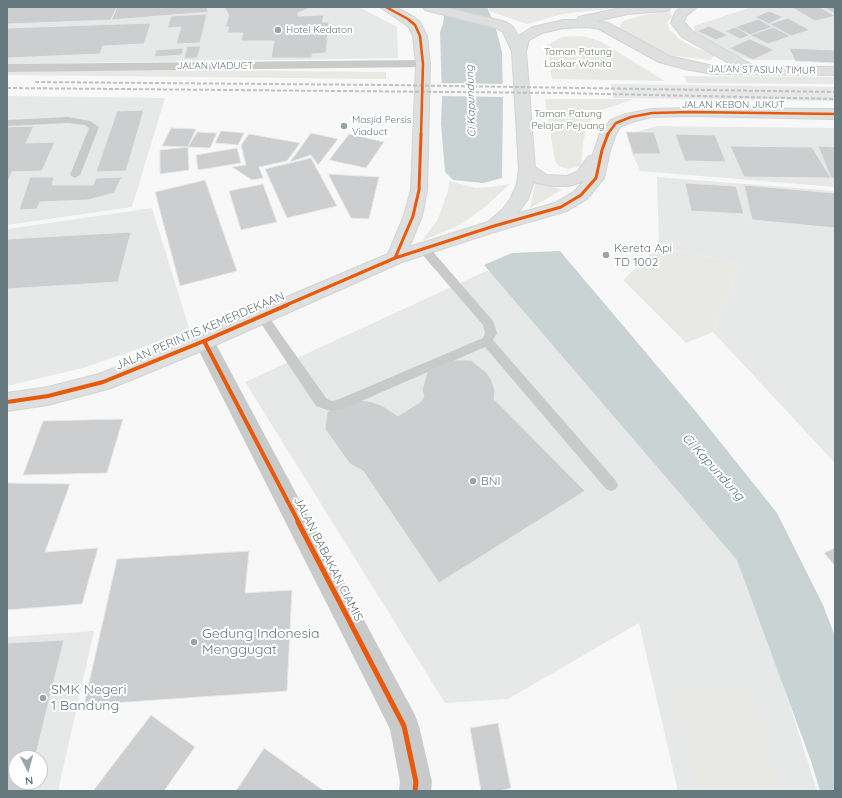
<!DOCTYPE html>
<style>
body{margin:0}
#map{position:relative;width:842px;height:798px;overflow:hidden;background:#f8f8f8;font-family:Quicksand,sans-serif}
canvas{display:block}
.frame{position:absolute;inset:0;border:8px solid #66797f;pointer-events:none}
.north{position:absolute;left:8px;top:750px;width:40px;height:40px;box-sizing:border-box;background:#fff;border:1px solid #c2c9cc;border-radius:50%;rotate:174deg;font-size:11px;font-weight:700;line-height:16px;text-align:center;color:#66797f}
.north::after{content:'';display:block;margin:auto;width:14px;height:18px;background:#99a5a9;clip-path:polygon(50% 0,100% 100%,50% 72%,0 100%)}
</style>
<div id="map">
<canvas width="842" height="798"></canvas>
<div class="frame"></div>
<div class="north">N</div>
</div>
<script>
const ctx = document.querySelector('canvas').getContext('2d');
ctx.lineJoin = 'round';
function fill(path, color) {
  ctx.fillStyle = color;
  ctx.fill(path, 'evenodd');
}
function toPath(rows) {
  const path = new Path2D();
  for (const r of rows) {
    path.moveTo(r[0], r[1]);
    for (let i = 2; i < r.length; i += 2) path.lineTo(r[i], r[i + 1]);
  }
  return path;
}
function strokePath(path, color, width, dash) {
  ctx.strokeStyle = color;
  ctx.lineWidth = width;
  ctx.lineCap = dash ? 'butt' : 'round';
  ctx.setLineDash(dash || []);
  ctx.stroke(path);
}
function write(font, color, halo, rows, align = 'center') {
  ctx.font = font + ' Quicksand,sans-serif';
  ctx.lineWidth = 4;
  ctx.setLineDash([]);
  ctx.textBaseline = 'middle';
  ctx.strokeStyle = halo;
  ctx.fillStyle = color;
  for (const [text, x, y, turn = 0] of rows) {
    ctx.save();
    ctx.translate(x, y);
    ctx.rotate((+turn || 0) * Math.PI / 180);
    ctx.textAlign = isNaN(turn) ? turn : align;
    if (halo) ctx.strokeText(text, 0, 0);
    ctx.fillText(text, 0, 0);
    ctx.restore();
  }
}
fill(toPath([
 [7,7,359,7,397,27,398,58,7,64],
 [751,7,835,7,835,60,754,60,732,56,694,33,694,26],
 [611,84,835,87,835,101,614,98],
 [7,96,165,98,132,207,7,225],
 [658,126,835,128,835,187,640,171,631,151,635,132],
 [657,177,835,191,835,463,713,332,739,264,659,246],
 [152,208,190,331,83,368,7,386,7,229],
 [486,271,506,274,717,498,751,583,817,791,678,791,639,623,508,699,445,703,245,382],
 [94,631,58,791,7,791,7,637],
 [16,758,40,758,40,782,16,782]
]), '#e7e9e8');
fill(toPath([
 [493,7,625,7,563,14,527,24,489,11,489,8],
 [670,11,672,17,667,22,669,29,679,39,695,48,714,54,711,60,666,55,618,29,623,21,643,15],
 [582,36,600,41,665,81,552,79,547,45,562,37],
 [7,68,386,72,386,79,7,75],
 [684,76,835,77,835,84,687,83],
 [545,99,634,99,602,110,587,124,583,144,581,166,568,169,559,166,555,161],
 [449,181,476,188,491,187,510,184,485,207,460,225,422,241,438,219,448,191],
 [536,181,562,190,530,208],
 [659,246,739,264,713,332,686,343,623,280],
 [748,684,781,791,697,791,673,687]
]), '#e8e9e5');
fill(toPath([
 [445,7,487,7,495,25,502,52,503,100,502,178,483,183,453,180,445,172,441,124,442,98,440,32,443,24],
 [560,251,697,413,777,513,823,605,835,636,835,791,820,791,811,761,737,560,484,265,512,253]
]), '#c9d3d4');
fill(toPath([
 [439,83,505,84,505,97,440,96]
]), '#f8f8f8');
const building = toPath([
 [7,7,117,7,111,20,7,24,7,7],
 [117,7,206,7,209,12,111,20,117,7],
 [224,7,312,7,298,13,298,16,324,15,322,22,329,22,326,53,312,54,312,58,271,58,274,41,241,41,243,33,227,33,229,27,225,27,229,15,224,7],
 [791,7,820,7,835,16,815,21,791,7],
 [824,7,835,7,835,14,824,7],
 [769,11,783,17,769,24,755,17,769,11],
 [207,14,200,43,176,44,181,27,167,28,171,16,207,14],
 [788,18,810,30,791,36,769,24,788,18],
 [758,19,773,27,750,35,735,27,758,19],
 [151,23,144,44,103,46,100,54,7,58,7,28,151,23],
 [709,26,728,35,716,40,697,31,709,26],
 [735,27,750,35,740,39,725,31,735,27],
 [773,27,791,36,768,44,750,35,773,27],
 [750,39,774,50,753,60,729,48,750,39],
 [187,46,201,46,197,58,184,59,187,46],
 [183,48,182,55,154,57,156,50,183,48],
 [789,48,835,50,835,63,795,61,789,48],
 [144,110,126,171,96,172,117,111,144,110],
 [34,126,26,143,55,142,42,171,12,172,7,184,7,127,34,126],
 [171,128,196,129,188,147,162,146,171,128],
 [221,131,244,133,238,145,215,143,221,131],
 [197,132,217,133,210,148,188,147,197,132],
 [626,132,654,132,661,154,633,154,626,132],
 [311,133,338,139,318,165,311,155,290,162,311,133],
 [249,134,300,143,287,161,259,167,263,178,252,180,232,167,246,165,241,145,249,134],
 [349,134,384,142,366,168,329,160,349,134],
 [675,134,715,135,726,162,685,161,675,134],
 [730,146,812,147,831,178,744,177,730,146],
 [818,146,835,147,835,178,831,178,818,146],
 [188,147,189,170,160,174,160,150,188,147],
 [237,148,241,163,198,170,196,155,237,148],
 [311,158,337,206,287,218,265,169,311,158],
 [328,174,379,177,369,219,351,218,328,174],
 [30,177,54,177,52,185,93,185,96,178,122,177,114,193,88,200,40,202,37,209,19,210,30,177],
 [205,180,237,271,180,286,155,192,205,180],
 [685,183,736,186,744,214,691,211,685,183],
 [263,184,277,222,241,230,229,191,263,184],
 [744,185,835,193,835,228,752,220,744,185],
 [131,232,118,282,7,289,7,239,131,232],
 [453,360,471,360,487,373,492,381,495,391,494,399,585,491,439,583,363,471,350,464,325,429,327,412,346,403,361,400,372,402,383,406,398,416,420,402,424,397,422,390,427,372,453,360],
 [123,419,107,473,23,475,43,421,123,419],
 [7,483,70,484,45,552,98,548,82,604,7,610,7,483],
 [835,548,835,566,824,553,835,548],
 [249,551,245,593,292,590,287,691,84,705,117,559,249,551],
 [64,640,35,758,16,758,16,782,29,782,27,791,7,791,7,643,64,640],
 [151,715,195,747,164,791,93,791,151,715],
 [498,723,511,788,499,791,481,791,470,728,498,723],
 [264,748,324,791,236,791,264,748]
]);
fill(building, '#cdcecf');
strokePath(building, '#e8e8e8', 1);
const secondary = toPath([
 [690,108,835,109,835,119,690,116,652,117,635,121,621,126,616,134,610,150,604,178,587,199,567,211,494,232,488,230,485,226,488,222,555,203,575,191,584,181,569,186,552,186,542,184,536,183,521,172,519,169,521,166,527,164,533,166,547,175,567,176,577,172,588,157,593,155,600,133,611,120,626,114,652,109,690,108]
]);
const primary = toPath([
 [380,7,395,7,412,16,420,22,427,36,430,64,427,190,422,216,409,247,488,222,503,209,511,198,517,184,519,169,512,51,503,32,496,28,425,10,423,7,444,7,506,22,513,27,518,36,533,27,564,20,577,20,579,17,625,7,671,7,669,10,665,11,628,14,596,21,608,23,669,56,713,66,734,66,682,37,671,23,676,11,682,7,697,7,686,16,684,22,692,31,754,66,835,67,835,75,713,74,685,69,659,62,599,29,587,27,564,28,542,33,529,40,526,51,535,169,533,184,528,199,515,217,500,230,402,262,211,347,111,388,48,405,7,411,7,393,48,387,99,374,197,335,388,254,404,216,411,190,416,64,413,36,409,27,380,7]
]);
strokePath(secondary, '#d3d4d5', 2);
strokePath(primary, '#d3d4d5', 2);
fill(toPath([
 [68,117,90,121,99,127,80,175,75,178,70,175,89,128,85,125,68,123,7,126,7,120,68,117],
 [424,245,428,246,493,321,497,333,493,340,616,481,618,485,616,489,611,491,606,489,485,347,343,409,330,411,316,406,256,316,258,313,262,312,266,313,326,398,331,401,337,400,483,338,485,333,483,325,420,252,419,249,420,246,424,245]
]), '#c9cbcb');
fill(toPath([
 [423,60,428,61,430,64,428,67,7,72,7,64,423,60],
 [204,333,211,335,415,715,419,726,432,782,431,791,399,791,400,782,390,729,194,341,197,335,204,333]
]), '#c9cbcb');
fill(secondary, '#dedfdf');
fill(primary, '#dedfdf');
strokePath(toPath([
 [35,82,387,85,835,92],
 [7,88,561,93,835,99]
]), '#bfc1c2', 2, [4, 2]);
strokePath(toPath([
 [386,7,408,19,415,25,420,36,423,64,421,135],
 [607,135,616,123,631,117,652,113,690,112,835,114]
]), '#e8590c', 2.5);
strokePath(toPath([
 [395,258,413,216,419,190,421,134],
 [284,306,395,258,494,226,561,207,581,195,596,178,602,150,608,134]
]), '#e8590c', 3);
strokePath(toPath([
 [204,341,299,523],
 [7,402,48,396,103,382,204,341,287,305]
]), '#e8590c', 4);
strokePath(toPath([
 [298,522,404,726,416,782,415,791]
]), '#e8590c', 5);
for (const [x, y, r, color] of [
 [278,30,4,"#99a5a9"],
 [344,126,4,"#99a5a9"],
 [606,255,4,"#99a5a9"],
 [473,481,4,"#99a5a9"],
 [194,642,4,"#99a5a9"],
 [43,698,4,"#99a5a9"]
]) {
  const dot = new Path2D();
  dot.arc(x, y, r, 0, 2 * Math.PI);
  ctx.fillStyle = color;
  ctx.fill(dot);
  strokePath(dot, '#fff', 1.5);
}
write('10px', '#66797f', '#fff', [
 ["Hotel Kedaton",286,30],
 ["Masjid Persis",352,120],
 ["Viaduct",352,132]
], 'left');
write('10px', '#6b7865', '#fff', [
 ["Taman Patung",578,52],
 ["Laskar Wanita",578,64],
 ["Taman Patung",568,114],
 ["Pelajar Pejuang",568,126]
]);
write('10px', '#66797f', '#fff', [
 ["JALAN VIADUCT",215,66],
 ["JALAN STASIUN TIMUR",762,70,1],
 ["JALAN KEBON JUKUT",733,105]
]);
write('italic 11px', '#617779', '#fff', [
 ["Ci Kapundung",471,101,-92]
]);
write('12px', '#66797f', '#fff', [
 ["Kereta Api",614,248],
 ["TD 1002",614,262],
 ["BNI",481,481]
], 'left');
write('12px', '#66797f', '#fff', [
 ["JALAN PERINTIS KEMERDEKAAN",200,331,-23],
 ["JALAN BABAKAN CIAMIS",328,559,63]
]);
write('italic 13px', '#617779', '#fff', [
 ["Ci Kapundung",713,467,48]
]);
write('14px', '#66797f', '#fff', [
 ["Gedung Indonesia",202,634],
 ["Menggugat",202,650],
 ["SMK Negeri",51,690],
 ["1 Bandung",51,706]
], 'left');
</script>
